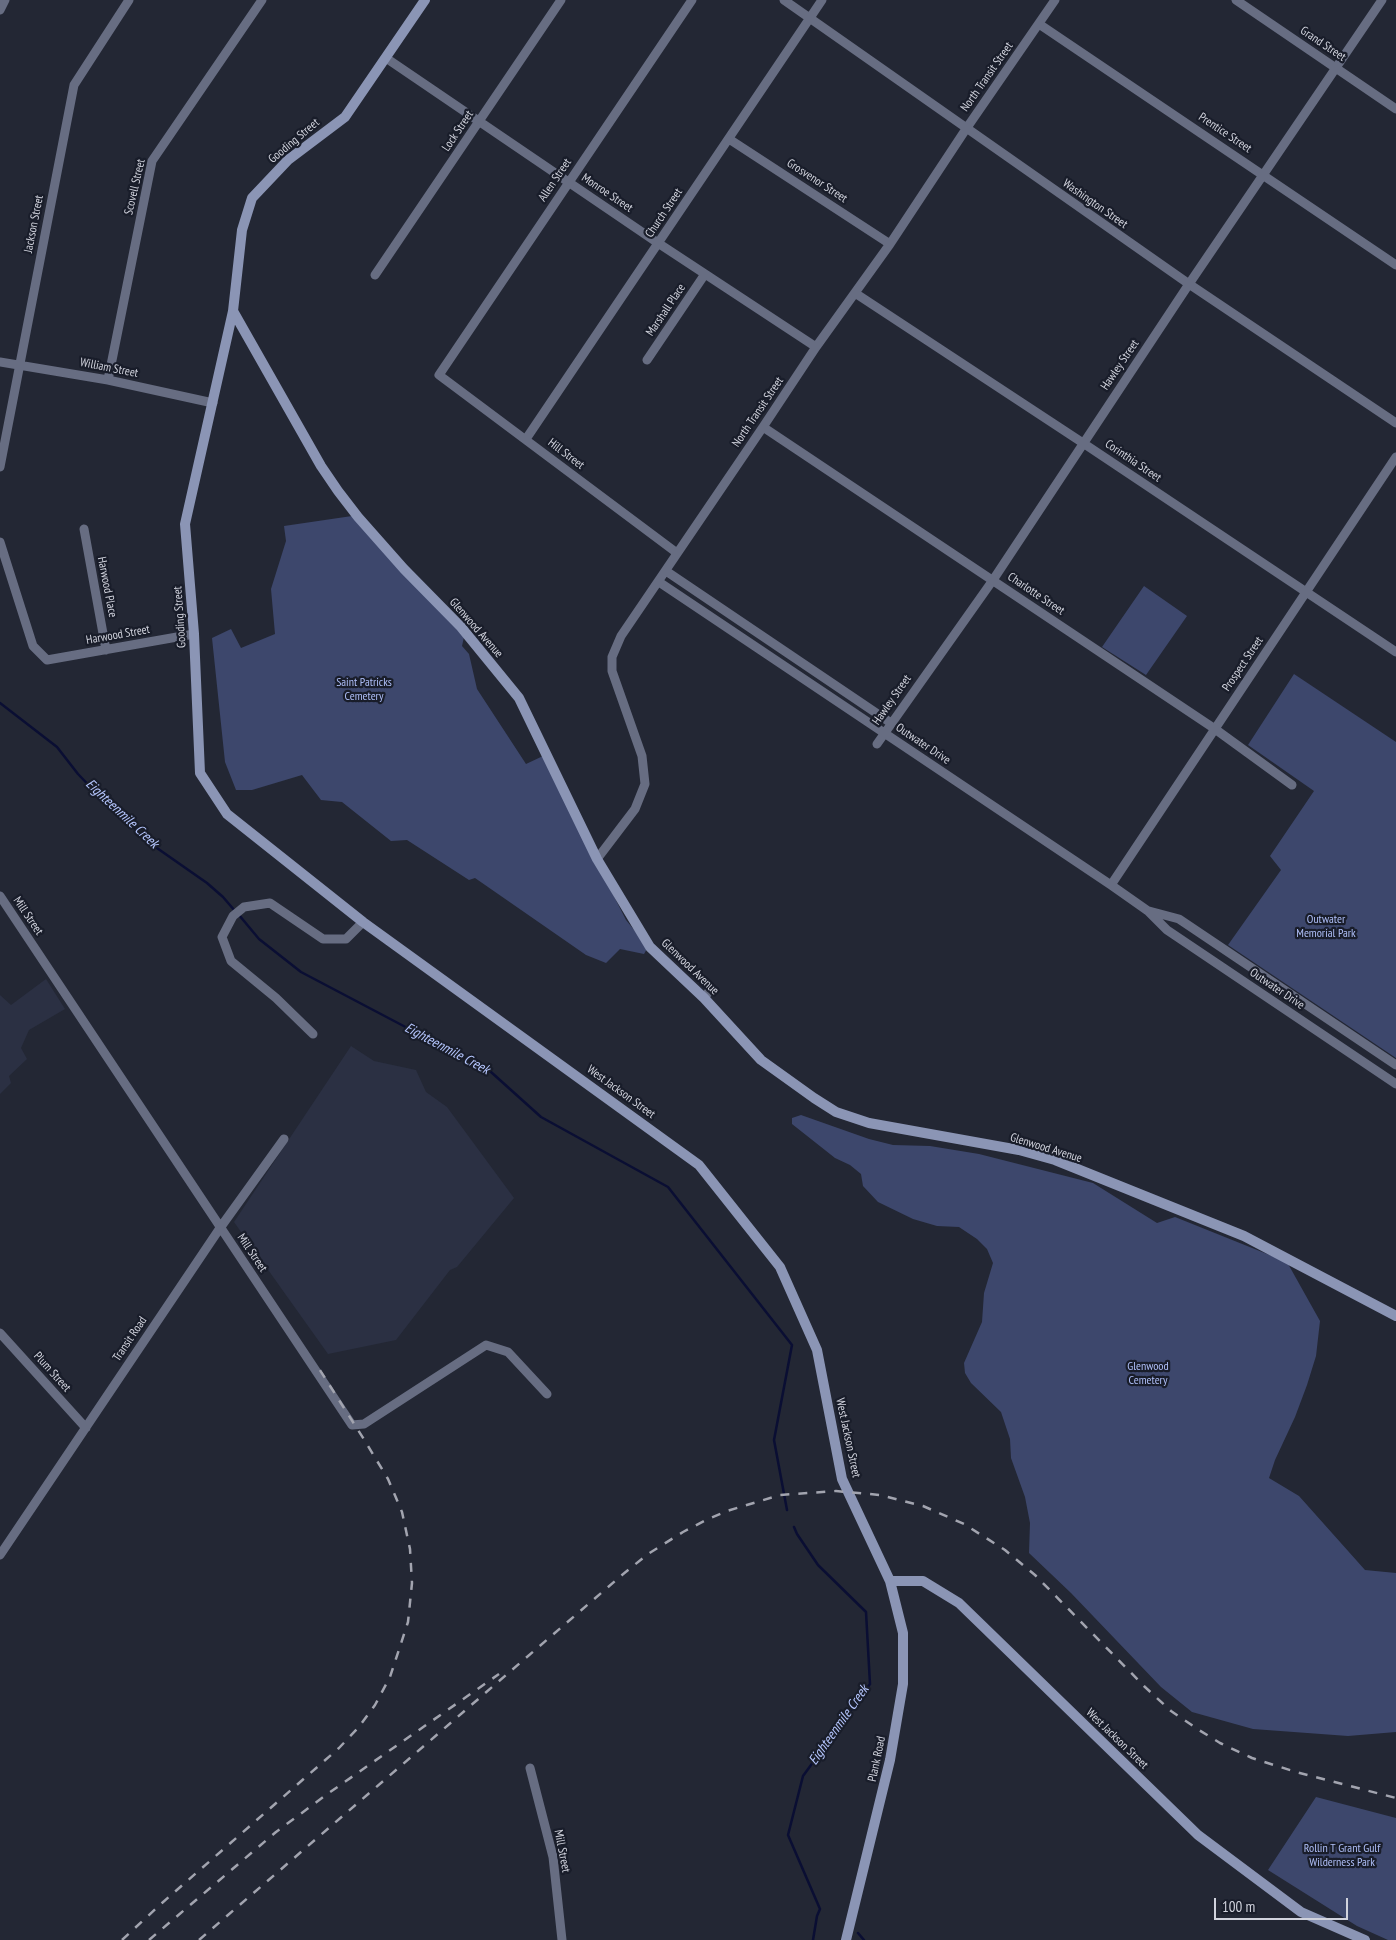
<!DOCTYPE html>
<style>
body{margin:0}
#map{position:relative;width:1396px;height:1940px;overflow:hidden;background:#232734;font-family:"PT Sans Narrow",sans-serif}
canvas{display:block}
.scale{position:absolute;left:1214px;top:1898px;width:134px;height:22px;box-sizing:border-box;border:2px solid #d1d3dd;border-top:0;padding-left:6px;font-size:15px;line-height:18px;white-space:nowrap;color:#d1d3dd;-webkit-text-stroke:4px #191d2a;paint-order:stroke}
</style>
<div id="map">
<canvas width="1396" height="1940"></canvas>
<div class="scale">100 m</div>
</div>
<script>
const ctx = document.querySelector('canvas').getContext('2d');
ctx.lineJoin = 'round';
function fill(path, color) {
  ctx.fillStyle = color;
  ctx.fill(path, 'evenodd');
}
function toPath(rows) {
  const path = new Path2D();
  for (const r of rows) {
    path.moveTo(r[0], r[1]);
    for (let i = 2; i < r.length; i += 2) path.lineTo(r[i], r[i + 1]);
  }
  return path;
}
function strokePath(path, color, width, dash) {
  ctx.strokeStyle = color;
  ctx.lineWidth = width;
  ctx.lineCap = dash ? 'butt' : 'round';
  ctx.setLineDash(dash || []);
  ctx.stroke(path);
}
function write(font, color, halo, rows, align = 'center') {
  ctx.font = font + ' "PT Sans Narrow",sans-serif';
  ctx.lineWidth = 4.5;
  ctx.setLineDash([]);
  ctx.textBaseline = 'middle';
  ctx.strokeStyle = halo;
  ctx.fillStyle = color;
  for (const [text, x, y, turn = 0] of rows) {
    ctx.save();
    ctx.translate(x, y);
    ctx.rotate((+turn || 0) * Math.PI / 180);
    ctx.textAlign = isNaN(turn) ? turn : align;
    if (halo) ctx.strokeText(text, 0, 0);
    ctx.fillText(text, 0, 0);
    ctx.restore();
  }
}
fill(toPath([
 [46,979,65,1009,29,1030,21,1048,27,1059,9,1076,11,1083,0,1094,0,995,11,1005],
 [351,1046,374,1061,416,1070,426,1092,447,1107,514,1198,457,1267,450,1270,396,1340,328,1354,234,1222]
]), '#2b3043');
fill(toPath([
 [352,516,464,637,462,646,469,654,477,689,526,764,543,756,626,920,648,947,644,954,620,949,606,963,586,955,475,878,469,880,407,840,391,841,342,802,321,800,302,775,252,790,236,790,225,762,212,638,231,629,241,648,275,634,271,589,286,541,284,526],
 [1144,586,1187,616,1146,675,1102,647],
 [1294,674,1396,742,1396,1058,1228,945,1281,870,1270,856,1314,791,1248,745],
 [801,1115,869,1139,893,1145,930,1146,979,1154,1093,1183,1157,1223,1175,1217,1287,1262,1320,1321,1316,1356,1307,1385,1295,1417,1275,1460,1269,1478,1299,1496,1365,1570,1396,1573,1396,1732,1348,1736,1253,1729,1192,1712,1161,1687,1071,1593,1029,1553,1030,1523,1025,1497,1011,1458,1010,1439,1001,1412,971,1383,965,1373,964,1363,982,1322,984,1293,993,1263,987,1249,977,1239,959,1227,937,1226,913,1219,878,1202,863,1186,861,1174,850,1165,835,1158,792,1124,792,1118],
 [1316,1797,1396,1818,1396,1940,1388,1940,1357,1926,1268,1870]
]), '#3d476c');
strokePath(toPath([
 [0,703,57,747,78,774,100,797,154,846,207,883,223,897,235,911],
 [239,915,259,939,301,972,491,1072,541,1117,668,1187,792,1345,774,1440,787,1510],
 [794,1527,797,1534,818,1565,866,1612,870,1684,803,1776,788,1835,820,1909,817,1916,813,1940],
 [858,1933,864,1940]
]), '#0a0e33', 2.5);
strokePath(toPath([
 [784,0,1189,284,1396,423],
 [1236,0,1396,109],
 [0,10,5,0],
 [1039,24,1396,265],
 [386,58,658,243,816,347],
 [729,139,890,244],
 [375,275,561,0],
 [855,293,1083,443,1396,652],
 [647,360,705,274],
 [0,362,108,380,213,403],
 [108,380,152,161,262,0],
 [763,427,1215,729,1292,785],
 [526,439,822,0],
 [0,467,74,85,129,0],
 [84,529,106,650],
 [0,542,33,646,47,660,194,634],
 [677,553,439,375,692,0],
 [666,571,891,723],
 [659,582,1111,885,1148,911,1167,930,1396,1084],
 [877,744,993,580,1189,284,1382,0],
 [597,859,635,809,645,784,642,756,612,671,612,657,621,636,763,427,816,347,890,244,966,129,1055,0],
 [1111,885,1396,457],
 [0,896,352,1425,364,1424,486,1345,508,1352,547,1394],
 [1149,911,1179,919,1396,1065],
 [704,998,710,990],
 [313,1034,276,998,231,961,222,937,233,916,244,907,270,903,323,939,346,939,363,922],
 [0,1333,86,1428],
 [0,1555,220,1228,284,1139],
 [530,1768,553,1857,562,1940]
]), '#676d82', 9);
strokePath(toPath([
 [425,0,345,117,288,160,252,198,242,230,233,311,185,524,194,634,200,773,227,814,363,922,699,1165,780,1267,817,1350,842,1479,890,1581,903,1633,903,1684,890,1760,846,1940],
 [233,311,321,466,338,491,358,517,404,569,461,627,519,698,597,859,650,947,704,998,761,1060,814,1098,836,1112,869,1123,1019,1150,1055,1160,1244,1236,1396,1316],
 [890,1581,923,1581,959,1603,1198,1835,1301,1912,1365,1940]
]), '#8b95b5', 10);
strokePath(toPath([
 [122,1940,162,1903,339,1748,358,1728,375,1705,390,1677,408,1622,412,1583,410,1549,402,1512,388,1479,365,1441,318,1367],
 [149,1940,276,1832,326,1795,499,1674],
 [199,1940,622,1575,648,1554,683,1532,706,1520,727,1511,780,1495,836,1491,880,1495,923,1506,964,1524,1005,1550,1035,1575,1145,1687,1171,1711,1199,1730,1220,1743,1252,1758,1296,1772,1396,1798]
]), '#a2a4af', 2.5, [9, 9]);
write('12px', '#d1d3dd', '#191d2a', [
 ["Grand Street",1323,44,34],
 ["North Transit Street",987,77,-55],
 ["Lock Street",458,131,-56],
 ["Prentice Street",1225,133,34],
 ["Gooding Street",294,141,-40],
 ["Allen Street",555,180,-56],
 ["Grosvenor Street",817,181,33],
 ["Scovell Street",135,187,-77],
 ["Monroe Street",607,193,34],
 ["Washington Street",1095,204,35],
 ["Church Street",664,213,-56],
 ["Jackson Street",34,224,-79],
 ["Marshall Place",666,310,-56],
 ["Hawley Street",1120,365,-56],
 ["William Street",109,368,11],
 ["North Transit Street",758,412,-56],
 ["Hill Street",566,454,37],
 ["Corinthia Street",1133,461,34],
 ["Harwood Place",107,587,79],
 ["Charlotte Street",1036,594,34],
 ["Gooding Street",180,617,-94],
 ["Glenwood Avenue",476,628,49],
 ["Harwood Street",118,635,-10],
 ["Prospect Street",1243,664,-56],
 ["Hawley Street",892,700,-55],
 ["Outwater Drive",923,744,34],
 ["Mill Street",28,916,56],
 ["Glenwood Avenue",690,967,44],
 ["Outwater Drive",1277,989,34],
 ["West Jackson Street",621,1092,36],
 ["Glenwood Avenue",1046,1148,17],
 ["Mill Street",252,1253,56],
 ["Transit Road",130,1339,-56],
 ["Plum Street",52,1372,48],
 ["West Jackson Street",848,1438,78],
 ["West Jackson Street",1117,1739,44],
 ["Plank Road",877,1759,-78],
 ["Mill Street",562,1851,79]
]);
write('12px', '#afbff8', '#191d2a', [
 ["Saint Patricks",364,683],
 ["Cemetery",364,697],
 ["Outwater",1326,920],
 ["Memorial Park",1326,934],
 ["Glenwood",1148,1367],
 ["Cemetery",1148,1381],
 ["Rollin T Grant Gulf",1342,1849],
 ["Wilderness Park",1342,1863]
]);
write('italic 14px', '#b5c6fe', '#191d2a', [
 ["Eighteenmile Creek",122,814,43],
 ["Eighteenmile Creek",447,1049,28],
 ["Eighteenmile Creek",839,1725,-55]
]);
</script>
